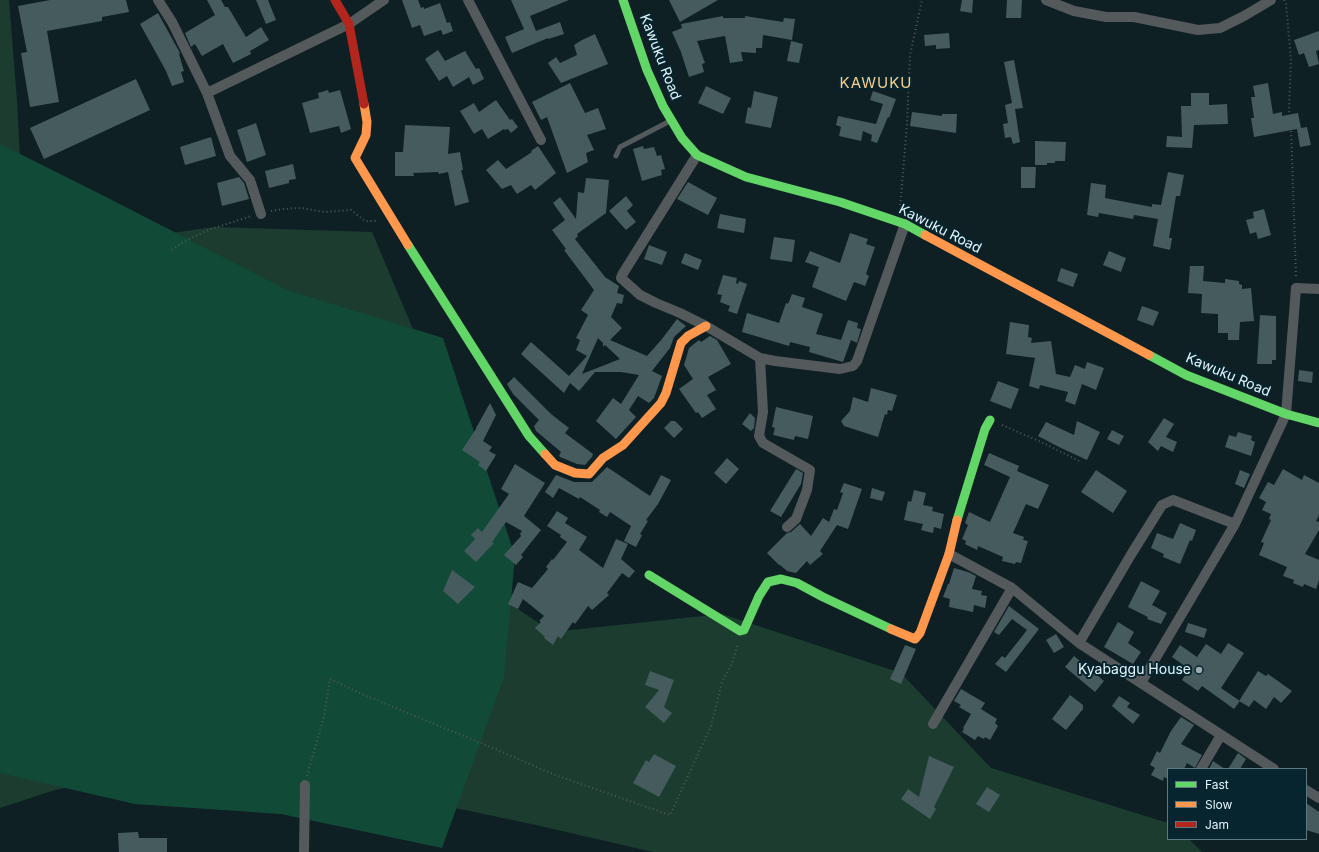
<!DOCTYPE html>
<style>
body{margin:0}
#map{position:relative;width:1319px;height:852px;overflow:hidden;background:#0f2025;font-family:Inter,sans-serif}
canvas{display:block}
.legend{position:absolute;left:1167px;top:768px;width:140px;height:72px;box-sizing:border-box;background:#06252e;border:1px solid #5f7981;margin:0;padding:5px 7px;list-style:none;font-size:12px;color:#e5f6fd}
.legend li{display:flex;align-items:center;gap:8px;height:20px}
.legend b{width:20px;border:1px solid #5f7981}
</style>
<div id="map">
<canvas width="1319" height="852"></canvas>
<ul class="legend">
<li><b style="height:5px;background:#63d668"></b>Fast</li>
<li><b style="height:5px;background:#ff974d"></b>Slow</li>
<li><b style="height:5px;background:#b3261e"></b>Jam</li>
</ul>
</div>
<script>
const ctx = document.querySelector('canvas').getContext('2d');
ctx.lineJoin = 'round';
function fill(path, color) {
  ctx.fillStyle = color;
  ctx.fill(path, 'evenodd');
}
function toPath(rows) {
  const path = new Path2D();
  for (const r of rows) {
    path.moveTo(r[0], r[1]);
    for (let i = 2; i < r.length; i += 2) path.lineTo(r[i], r[i + 1]);
  }
  return path;
}
function strokePath(path, color, width, dash) {
  ctx.strokeStyle = color;
  ctx.lineWidth = width;
  ctx.lineCap = dash ? 'butt' : 'round';
  ctx.setLineDash(dash || []);
  ctx.stroke(path);
}
function write(font, color, halo, rows, align = 'center') {
  ctx.font = font + ' Inter,sans-serif';
  ctx.lineWidth = 4;
  ctx.setLineDash([]);
  ctx.textBaseline = 'middle';
  ctx.strokeStyle = halo;
  ctx.fillStyle = color;
  for (const [text, x, y, turn = 0] of rows) {
    ctx.save();
    ctx.translate(x, y);
    ctx.rotate((+turn || 0) * Math.PI / 180);
    ctx.textAlign = isNaN(turn) ? turn : align;
    if (halo) ctx.strokeText(text, 0, 0);
    ctx.fillText(text, 0, 0);
    ctx.restore();
  }
}
fill(toPath([
 [0,0,9,0,17,101,21,178,86,245,214,227,372,232,435,381,450,563,552,632,722,614,901,673,991,768,1168,823,1168,839,1189,839,1202,852,653,852,536,825,213,757,55,790,0,808]
]), '#1b3c2f');
fill(toPath([
 [0,144,108,198,287,290,443,338,515,556,504,677,442,848,281,814,135,804,0,773]
]), '#124a38');
fill(toPath([
 [50,0,126,0,129,12,102,17,102,21,47,31,59,102,30,107,21,53,27,52,18,6],
 [207,0,221,0,225,7,228,7,246,37,261,27,269,40,250,51,251,54,233,63,223,44,202,56,195,44,191,47,185,33,215,15],
 [256,0,268,0,276,20,266,24],
 [402,0,418,0,421,8,424,7,424,9,440,3,447,23,450,22,453,31,443,35,441,30,424,36,420,25,412,28],
 [511,0,569,0,530,16,536,31,560,22,564,34,548,39,548,38,512,53,505,37,524,29],
 [669,0,718,0,680,22],
 [962,0,973,0,972,13,960,11],
 [1007,0,1022,0,1021,18,1006,18],
 [158,13,180,53,179,54,184,71,181,72,184,82,172,86,166,71,140,24],
 [723,16,723,18,745,18,745,16,783,22,784,18,795,19,792,40,763,35,762,48,756,48,756,53,741,52,743,61,730,63,725,36,697,41,705,63,702,64,704,72,689,77,681,52,672,32,682,28,681,24],
 [1319,31,1319,50,1316,51,1319,64,1309,67,1304,53,1299,55,1294,40],
 [949,33,950,48,936,49,936,45,925,46,924,35],
 [595,34,608,64,561,83,548,63,556,57,560,63,577,55,574,45,582,40],
 [791,41,803,44,799,63,787,61],
 [438,50,445,61,465,51,476,69,479,68,484,79,473,85,469,77,453,87,447,76,439,81,425,59],
 [1014,60,1023,108,1015,109,1020,142,1013,144,1011,137,1005,138,1003,124,1008,123,1005,105,1012,103,1004,62],
 [136,79,150,110,44,159,30,128],
 [570,83,585,113,598,108,606,129,587,135,594,150,586,153,588,162,567,173,547,117,541,120,532,102],
 [1268,83,1273,114,1282,112,1282,116,1298,113,1301,128,1307,127,1311,145,1300,147,1297,129,1254,137,1251,118,1254,118,1251,97,1255,97,1253,86],
 [706,86,731,98,723,114,698,103],
 [328,90,329,93,340,90,351,129,341,133,339,126,310,133,302,103,319,98,318,93],
 [754,91,778,97,771,128,745,123,748,107,751,108],
 [873,91,896,99,889,118,888,117,877,143,871,141,872,135,863,131,861,141,839,136,841,127,836,125,838,116,876,124,883,104,870,100],
 [1191,93,1209,93,1209,105,1227,104,1228,124,1194,125,1192,148,1166,147,1167,136,1182,137,1181,106,1191,106],
 [496,100,510,120,512,119,518,127,511,133,508,129,505,130,504,129,488,139,482,129,474,134,460,111,474,103,479,112],
 [912,112,942,116,942,114,957,114,956,133,910,126],
 [256,123,266,155,247,162,237,130],
 [405,125,450,127,448,154,460,152,463,170,461,170,469,202,455,206,448,172,439,174,438,172,413,173,414,176,395,176,395,152,403,152],
 [211,137,216,156,185,165,180,147],
 [1035,141,1066,142,1065,161,1055,161,1055,163,1047,163,1047,165,1035,165],
 [538,146,556,173,535,190,531,185,517,194,511,185,502,189,486,170,498,160,506,169,532,152,531,151],
 [643,146,644,149,654,147,657,156,661,155,665,169,661,170,662,175,642,181,633,149],
 [293,164,296,179,289,180,289,183,269,188,265,171],
 [1021,167,1036,167,1035,188,1021,188],
 [1168,172,1184,175,1180,196,1176,196,1169,238,1172,238,1170,250,1153,246,1158,219,1134,215,1133,219,1099,213,1098,217,1087,215,1091,183,1106,185,1105,198,1152,207,1152,204,1161,205],
 [239,177,244,183,249,199,222,206,217,183],
 [586,178,609,180,606,213,577,234,578,236,575,239,605,277,619,286,617,293,624,295,622,304,617,303,611,317,622,328,610,340,647,356,662,339,677,319,686,326,674,337,670,348,652,371,662,376,654,398,649,403,638,396,629,410,636,417,616,439,596,421,613,398,621,404,639,375,621,372,595,372,579,391,570,383,564,393,521,354,531,342,569,376,587,356,576,350,580,340,576,338,588,315,581,310,594,290,564,250,566,249,552,230,565,220,553,203,560,197,576,219,578,192,584,193],
 [598,338,603,343,603,347,605,345,620,359,582,374],
 [688,182,717,198,708,215,677,199],
 [626,196,633,205,627,211,636,222,626,230,609,211],
 [1264,209,1271,235,1258,239,1256,232,1250,234,1246,220,1254,218,1253,212],
 [720,214,746,219,744,233,717,228],
 [850,233,868,239,866,244,875,247,866,274,869,276,865,286,854,282,846,301,812,287,819,267,805,262,810,251,840,263],
 [774,237,795,240,792,262,770,259],
 [649,245,667,252,662,265,644,259],
 [1109,251,1126,258,1121,272,1103,265],
 [685,253,702,260,698,270,681,263],
 [1190,266,1204,266,1203,281,1225,283,1225,279,1239,281,1239,284,1242,285,1242,289,1251,288,1254,321,1240,322,1239,340,1228,340,1228,333,1218,333,1218,314,1201,313,1202,294,1188,293],
 [1061,268,1078,274,1073,287,1057,281],
 [723,275,737,278,736,283,738,284,739,281,747,284,737,314,728,311,730,306,720,302,722,295,717,294],
 [792,294,805,298,802,307,823,314,816,334,841,340,848,320,858,323,857,328,861,329,857,343,851,340,843,362,809,352,810,347,790,342,789,346,742,332,747,313,779,323,786,303,788,304],
 [1142,306,1159,312,1153,326,1137,320],
 [1260,315,1276,316,1276,360,1272,360,1272,364,1257,364],
 [1010,322,1029,325,1028,337,1032,338,1031,343,1051,341,1056,374,1070,377,1075,365,1085,369,1087,362,1104,368,1096,390,1082,384,1075,405,1065,401,1068,392,1040,385,1039,389,1029,386,1035,358,1006,354],
 [710,336,717,340,731,364,708,377,716,390,707,395,716,409,702,418,698,412,696,413,679,389,693,379,684,365,689,348,699,340,701,342],
 [1299,370,1313,372,1312,383,1298,381],
 [514,377,551,414,569,428,565,433,593,454,592,457,585,465,577,464,560,457,559,456,561,452,536,431,534,426,539,420,513,394,507,384],
 [998,381,1019,389,1011,409,990,401],
 [871,388,897,395,892,411,888,410,887,415,885,414,878,437,844,426,841,421,850,411,853,397,868,402],
 [490,403,496,415,483,441,492,447,489,451,496,455,486,471,478,465,480,462,462,450,476,429,476,428],
 [776,407,813,416,808,439,795,436,794,440,773,435,775,428,772,427],
 [750,413,755,418,754,428,751,431,742,424],
 [1164,418,1174,424,1166,437,1177,442,1173,452,1161,446,1158,451,1148,442],
 [671,421,675,421,683,429,674,438,664,428],
 [1077,421,1100,432,1087,460,1059,447,1038,436,1046,422,1074,435],
 [1112,430,1124,436,1119,445,1107,439],
 [1238,432,1252,436,1251,440,1255,442,1251,456,1225,447,1229,435,1236,437],
 [989,453,1019,466,1017,471,1049,485,1038,509,1026,504,1013,533,1024,537,1023,540,1028,541,1021,563,1016,562,1015,564,1002,561,1003,557,978,546,977,550,965,544,966,541,962,539,968,525,965,523,969,512,990,522,1010,477,984,465],
 [727,458,739,469,726,484,714,473],
 [515,464,545,483,524,516,541,530,521,555,523,557,516,565,504,555,521,536,520,534,522,531,506,522,492,542,494,543,476,562,464,551,475,539,471,535,478,528,482,532,509,494,501,489],
 [607,467,650,496,661,475,671,480,658,504,646,520,648,521,640,534,642,535,636,547,624,541,631,526,610,512,607,517,599,512,600,510,580,497,579,499,559,488,553,498,545,492,556,475,574,482,592,482],
 [796,469,803,473,801,484,781,517,770,511],
 [1283,469,1302,480,1304,475,1319,483,1319,515,1316,521,1319,522,1319,530,1305,554,1319,560,1319,580,1316,589,1304,584,1303,587,1293,583,1294,580,1283,576,1287,567,1259,555,1264,543,1261,542,1271,520,1269,519,1271,514,1262,510,1266,502,1259,498,1268,482,1274,485],
 [1096,470,1127,491,1113,513,1081,492],
 [1240,470,1250,474,1244,488,1235,484],
 [844,483,862,489,848,529,837,525,820,551,823,554,810,565,807,561,796,573,787,571,780,565,779,565,767,553,787,533,791,532,800,524,811,536,823,518,829,522,834,509,837,510,843,493,840,492],
 [872,488,885,492,882,501,870,498],
 [914,490,926,493,923,505,933,507,932,511,944,514,941,529,934,527,933,533,921,530,923,524,904,520,908,501,911,502],
 [557,511,568,518,565,523,587,537,579,550,603,568,616,539,628,544,621,559,635,571,629,578,622,573,607,593,609,595,592,610,588,606,575,624,573,622,561,639,558,636,553,645,544,638,545,637,535,628,541,622,539,621,544,616,523,599,518,609,508,604,518,582,532,588,548,569,546,567,552,559,553,560,567,542,560,537,561,535,547,526],
 [1180,523,1196,530,1192,541,1190,540,1180,564,1163,557,1164,554,1151,548,1157,533,1173,539],
 [954,568,968,572,976,576,972,589,982,591,981,595,987,596,985,608,974,605,973,612,949,607,950,599,943,597,948,584,949,584],
 [452,570,475,587,458,604,443,591],
 [1141,581,1160,591,1152,605,1167,613,1161,624,1147,619,1148,617,1128,607],
 [1009,606,1039,629,1006,672,995,664,1002,656,1005,658,1027,630,1012,619,999,635,994,632],
 [1118,622,1134,632,1128,643,1141,652,1133,664,1104,647],
 [1188,623,1207,629,1204,638,1185,632],
 [1056,634,1064,647,1054,653,1046,640],
 [1228,643,1244,653,1221,688,1240,701,1234,709,1202,686,1198,691,1182,680,1189,669,1172,657,1180,645,1197,657,1206,644,1221,654],
 [905,645,916,649,901,684,890,679],
 [1074,656,1104,681,1095,692,1065,667],
 [650,671,674,680,664,707,672,713,664,723,645,707,659,690,645,685],
 [1258,671,1266,676,1268,674,1292,691,1281,703,1274,697,1266,709,1254,700,1249,707,1239,701],
 [961,689,985,703,981,709,997,719,995,723,998,726,990,740,985,737,984,739,978,736,975,740,962,732,964,729,963,728,971,714,959,707,961,705,954,701],
 [1070,695,1083,705,1083,709,1066,730,1052,719],
 [1119,696,1130,703,1127,707,1140,715,1133,724,1112,706],
 [1181,717,1194,725,1181,744,1202,755,1195,768,1187,763,1184,769,1168,769,1168,779,1164,777,1163,781,1151,775,1155,768,1150,765,1157,751,1160,753,1171,731],
 [1238,753,1246,759,1240,769,1228,769],
 [654,754,676,766,659,797,633,783,646,760,649,762],
 [929,756,954,767,934,807,936,809,930,819,901,799,908,789,919,797],
 [1213,761,1225,769,1209,769],
 [987,787,1000,795,989,812,976,804],
 [1306,803,1319,812,1319,834,1306,830],
 [138,832,139,838,167,838,167,852,119,852,118,833]
]), '#455b5d');
strokePath(toPath([
 [1284,0,1286,4,1291,60,1289,109,1291,128,1296,277],
 [900,209,907,124,910,55,922,0],
 [271,211,284,209,301,208,324,212,351,210,365,221,376,221],
 [172,250,185,241,208,230,251,216],
 [1002,425,1041,442,1081,462],
 [307,776,324,716,330,679,364,695,488,746,555,775,670,815,711,726,722,682,732,663,738,644]
]), '#50595c', 2, [1, 3]);
strokePath(toPath([
 [616,156,620,147,670,121]
]), '#54595c', 5);
strokePath(toPath([
 [158,0,172,22,207,93,230,156,250,180,261,214],
 [468,0,541,140],
 [1046,0,1074,11,1106,17,1134,17,1198,30,1220,28,1244,16,1271,0],
 [207,93,349,24,384,0],
 [697,155,622,275,621,278,640,295,656,303,680,313,706,326,760,358,775,361,840,369,853,366,857,361,905,224],
 [760,358,763,412,759,436,763,443,810,470,807,490,796,519,787,527],
 [949,554,1012,588,1079,643,1274,769],
 [1079,643,1132,553,1162,505,1173,500,1235,524],
 [1141,683,1235,524,1286,414,1296,288,1319,289],
 [933,724,1012,588],
 [1201,769,1221,735],
 [1306,790,1319,798],
 [304,852,305,785]
]), '#54595c', 10);
strokePath(toPath([
 [623,0,647,70,663,106,682,138,697,155,746,177,840,202,905,224,925,235],
 [408,245,529,436,545,454],
 [1149,355,1186,375,1286,414,1319,423],
 [957,520,985,429,990,420],
 [649,575,740,631,744,630,759,596,768,582,781,579,797,583,823,597,891,629]
]), '#63d668', 9);
strokePath(toPath([
 [364,104,367,122,366,135,355,158,408,245],
 [925,235,1149,355],
 [545,454,555,465,575,473,589,474,603,458,623,445,661,403,666,393,681,343,688,336,706,326],
 [891,629,915,639,920,633,949,554,957,520]
]), '#ff974d', 9);
strokePath(toPath([
 [335,0,349,24,364,104]
]), '#b3261e', 9);
for (const [x, y, r, color] of [
 [1199,670,4,"#9aabb1"]
]) {
  const dot = new Path2D();
  dot.arc(x, y, r, 0, 2 * Math.PI);
  ctx.fillStyle = color;
  ctx.fill(dot);
  strokePath(dot, '#06252e', 1.5);
}
write('14px', '#e5f6fd', '#06252e', [
 ["Kawuku Road",660,57,69],
 ["Kawuku Road",940,229,27],
 ["Kawuku Road",1228,375,23]
]);
write('14px', '#e5f6fd', '#06252e', [
 ["Kyabaggu House",1191,670]
], 'right');
ctx.letterSpacing = '1px';
write('15px', '#f8ce88', '#06252e', [
 ["KAWUKU",876,83]
]);
ctx.letterSpacing = '0px';
</script>
